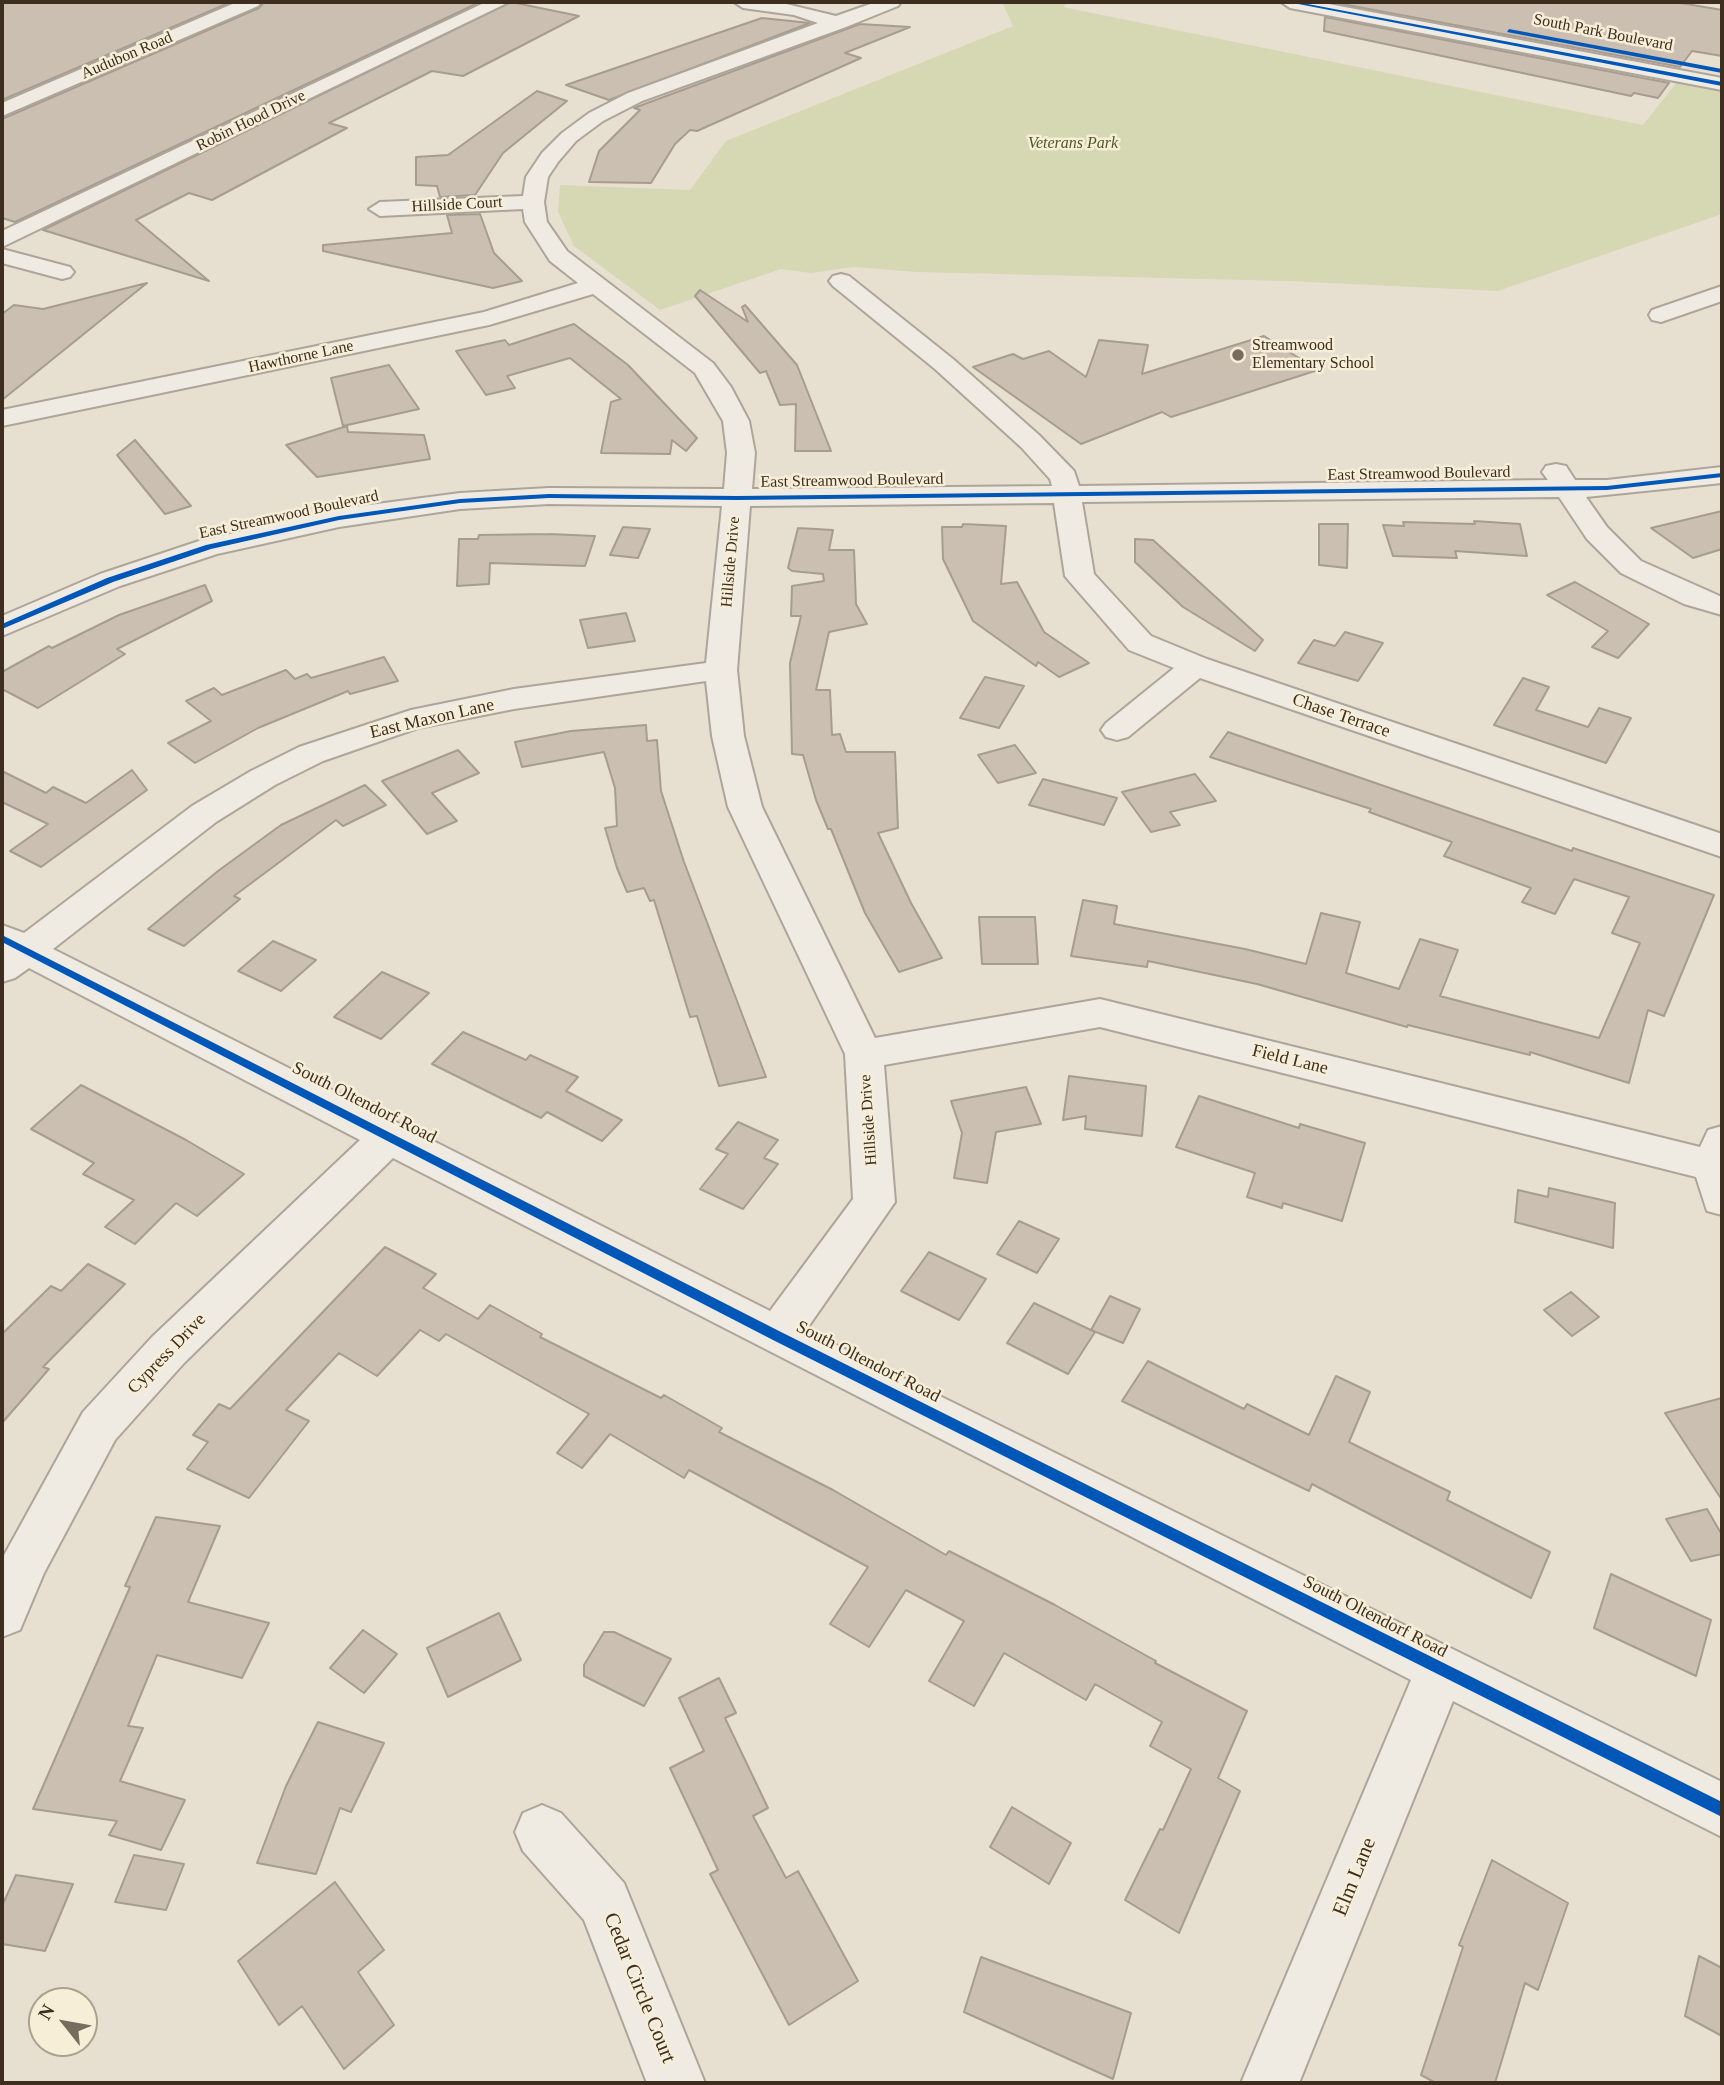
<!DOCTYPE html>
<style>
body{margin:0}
#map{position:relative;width:1724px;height:2085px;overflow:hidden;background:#e7e0d1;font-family:Georgia,serif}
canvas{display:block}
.frame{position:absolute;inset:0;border:4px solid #3d2e20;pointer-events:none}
.north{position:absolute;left:28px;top:1987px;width:70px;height:70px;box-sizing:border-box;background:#f7eed8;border:2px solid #ada18e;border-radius:50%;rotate:301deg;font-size:19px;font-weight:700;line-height:28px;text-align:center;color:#3d2e20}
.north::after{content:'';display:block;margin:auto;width:24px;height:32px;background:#786c5e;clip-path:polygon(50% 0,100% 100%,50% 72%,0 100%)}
</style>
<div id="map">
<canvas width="1724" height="2085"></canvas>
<div class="frame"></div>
<div class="north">N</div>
</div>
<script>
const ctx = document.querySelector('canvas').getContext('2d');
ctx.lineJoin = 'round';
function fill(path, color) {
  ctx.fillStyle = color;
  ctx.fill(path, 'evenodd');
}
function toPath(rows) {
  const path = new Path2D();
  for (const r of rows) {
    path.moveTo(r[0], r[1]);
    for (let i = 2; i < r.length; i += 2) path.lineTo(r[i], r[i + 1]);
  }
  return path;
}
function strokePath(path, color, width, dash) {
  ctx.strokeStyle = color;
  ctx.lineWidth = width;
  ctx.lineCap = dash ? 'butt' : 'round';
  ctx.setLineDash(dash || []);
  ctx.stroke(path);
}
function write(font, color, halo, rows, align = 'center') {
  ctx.font = font + ' Georgia,serif';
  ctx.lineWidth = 5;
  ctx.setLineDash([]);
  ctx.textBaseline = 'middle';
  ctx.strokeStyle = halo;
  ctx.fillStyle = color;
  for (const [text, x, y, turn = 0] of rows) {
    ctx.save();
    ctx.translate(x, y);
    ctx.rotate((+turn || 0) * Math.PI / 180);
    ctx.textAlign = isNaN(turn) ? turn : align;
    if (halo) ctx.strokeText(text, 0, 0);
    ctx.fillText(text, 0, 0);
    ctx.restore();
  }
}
fill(toPath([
 [1002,2,1069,2,1063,7,1643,125,1677,82,1722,91,1722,214,1498,291,1287,281,917,272,853,267,811,273,781,269,660,310,574,246,558,212,560,185,690,190,726,141,1013,26]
]), '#d6d7b3');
const building = toPath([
 [2,2,231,2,2,100,2,2],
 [264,2,480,2,15,222,2,218,2,119,259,8,264,2],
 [511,2,579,16,463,76,432,71,329,123,347,128,212,200,189,193,136,220,209,281,43,230,511,2],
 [1331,2,1675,2,1722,10,1722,56,1692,51,1680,67,1331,2],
 [1325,17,1669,83,1658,98,1634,93,1631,96,1324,31,1325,17],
 [762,18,810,23,609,100,566,85,762,18],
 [860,24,910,27,845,53,861,58,697,131,690,130,675,144,651,183,589,182,599,151,640,110,634,108,860,24],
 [537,91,567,101,503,153,475,195,440,197,437,186,416,185,416,157,448,155,537,91],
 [480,214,494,253,522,281,493,288,323,251,323,245,452,233,447,215,480,214],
 [147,283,2,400,2,314,14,305,43,309,147,283],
 [700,290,748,322,742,307,745,305,797,365,831,451,795,451,796,404,780,405,766,371,760,373,695,296,700,290],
 [574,324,628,365,697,438,686,451,672,440,670,454,601,453,611,402,621,399,570,358,507,376,515,388,486,395,456,351,505,340,509,345,574,324],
 [1264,336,1318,370,1171,417,1162,412,1081,444,973,367,1013,354,1023,359,1049,351,1086,377,1099,340,1148,345,1142,374,1264,336],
 [389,365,419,409,343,426,331,378,389,365],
 [347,426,348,432,424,435,430,459,317,477,286,445,347,426],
 [135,440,191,506,165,514,117,455,135,440],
 [1722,511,1722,549,1693,558,1651,528,1722,511],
 [1474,521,1520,524,1527,556,1455,551,1457,558,1393,556,1383,525,1404,526,1403,522,1475,524,1474,521],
 [963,524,1006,526,1001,584,1017,582,1044,632,1089,663,1059,677,1038,662,1036,666,973,621,943,559,942,527,962,527,963,524],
 [1319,524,1348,524,1347,568,1319,565,1319,524],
 [623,527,650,529,638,558,610,555,623,527],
 [798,528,833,530,829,550,854,550,856,604,867,624,829,632,816,690,830,690,832,735,840,734,846,752,895,752,898,828,878,833,911,903,942,958,899,972,865,913,831,829,828,829,816,800,803,755,792,754,790,663,801,616,791,616,792,586,824,581,823,574,792,571,788,568,798,528],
 [549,534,595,536,585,566,490,563,489,584,457,586,459,539,478,539,479,535,549,534],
 [1135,539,1153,540,1263,640,1255,651,1183,607,1135,562,1135,539],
 [1575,582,1649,624,1618,658,1592,647,1608,631,1547,595,1575,582],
 [205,585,212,601,117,649,125,654,38,708,2,689,2,672,49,646,52,648,119,615,205,585],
 [626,613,635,641,588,648,580,620,626,613],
 [1345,632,1383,643,1358,681,1298,663,1314,640,1335,646,1345,632],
 [384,657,398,681,350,694,348,691,258,728,195,763,168,743,211,721,186,701,214,688,222,695,286,670,295,679,307,674,311,678,384,657],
 [985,677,1024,686,999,728,960,718,985,677],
 [1523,678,1549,687,1536,710,1588,727,1599,708,1631,718,1606,763,1494,725,1523,678],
 [646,725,647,741,657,740,661,791,684,862,766,1077,719,1086,697,1016,690,1017,654,900,650,901,644,888,627,892,617,868,605,828,617,826,615,788,604,752,522,767,515,742,571,731,646,725],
 [1228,732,1572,851,1573,848,1714,895,1664,1016,1648,1010,1629,1083,1530,1052,1530,1055,1408,1025,1407,1027,1257,984,1148,961,1147,967,1071,956,1083,900,1117,906,1114,924,1245,949,1306,964,1321,913,1360,922,1346,973,1399,989,1420,939,1458,950,1440,996,1599,1038,1640,943,1612,933,1629,897,1574,879,1555,914,1522,902,1531,888,1444,856,1452,842,1369,812,1371,809,1210,757,1228,732],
 [1015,745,1036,773,998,783,978,755,1015,745],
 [458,750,479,773,432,793,457,821,427,834,382,781,458,750],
 [132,770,147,790,41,867,10,851,48,824,2,802,2,771,46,793,53,787,86,803,132,770],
 [1195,774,1216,801,1170,812,1180,825,1151,832,1122,792,1195,774],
 [1043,779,1117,798,1104,825,1029,805,1043,779],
 [365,785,386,805,343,826,336,820,234,896,240,899,184,946,148,929,218,871,281,825,365,785],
 [979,917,1035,917,1038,964,982,964,979,917],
 [273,941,316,960,281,991,238,971,273,941],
 [382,972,429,993,381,1039,334,1017,382,972],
 [463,1032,526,1060,530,1055,578,1077,566,1091,622,1120,602,1141,547,1112,541,1118,432,1064,463,1032],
 [1069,1076,1146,1086,1142,1136,1085,1129,1086,1116,1063,1120,1069,1076],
 [81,1085,186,1140,244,1174,197,1216,176,1203,135,1244,105,1227,134,1200,83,1174,94,1163,31,1129,81,1085],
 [1026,1087,1041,1124,996,1132,987,1183,954,1178,962,1133,951,1101,1026,1087],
 [1199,1096,1299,1128,1300,1124,1365,1143,1342,1221,1283,1203,1282,1208,1247,1197,1255,1173,1176,1147,1199,1096],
 [738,1122,778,1140,764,1158,778,1164,743,1209,700,1189,728,1154,716,1149,738,1122],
 [1549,1188,1615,1203,1613,1248,1515,1222,1518,1190,1548,1197,1549,1188],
 [1019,1221,1059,1239,1037,1273,997,1254,1019,1221],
 [385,1247,436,1274,423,1288,478,1319,490,1305,542,1334,540,1337,661,1398,664,1395,722,1428,719,1432,833,1490,946,1555,949,1551,1055,1605,1156,1661,1155,1663,1247,1711,1218,1778,1240,1791,1179,1933,1125,1900,1160,1829,1163,1830,1191,1769,1150,1746,1162,1722,1095,1684,1086,1700,1004,1653,974,1706,929,1681,964,1621,906,1590,869,1647,830,1624,868,1567,689,1470,684,1478,610,1434,582,1468,557,1453,589,1414,446,1334,439,1341,420,1330,377,1376,339,1353,286,1410,309,1421,249,1498,187,1469,208,1442,193,1435,219,1404,230,1409,385,1247],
 [929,1252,986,1279,959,1320,901,1291,929,1252],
 [88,1264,125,1284,43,1367,49,1369,2,1423,2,1334,51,1286,61,1291,88,1264],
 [1571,1292,1599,1317,1572,1336,1544,1310,1571,1292],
 [1110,1296,1140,1309,1123,1343,1091,1330,1110,1296],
 [1034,1303,1095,1332,1068,1374,1007,1343,1034,1303],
 [1148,1361,1244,1409,1247,1404,1309,1435,1336,1376,1370,1392,1349,1442,1450,1492,1447,1500,1550,1552,1531,1598,1312,1484,1309,1491,1122,1401,1148,1361],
 [1722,1398,1722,1500,1665,1413,1722,1398],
 [1707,1509,1722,1535,1722,1554,1691,1561,1666,1519,1707,1509],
 [156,1517,220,1526,188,1602,269,1623,242,1678,157,1655,128,1726,143,1728,120,1781,185,1800,161,1850,109,1835,117,1821,33,1809,130,1587,125,1586,156,1517],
 [1611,1574,1711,1620,1696,1676,1594,1628,1611,1574],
 [499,1613,521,1660,448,1697,427,1648,499,1613],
 [363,1630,397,1654,364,1693,330,1668,363,1630],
 [604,1632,614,1632,671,1659,644,1706,584,1676,584,1665,604,1632],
 [719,1678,736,1713,725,1718,768,1808,753,1816,786,1878,798,1871,858,1981,789,2025,710,1874,718,1870,670,1768,704,1751,679,1698,719,1678],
 [318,1722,384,1743,351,1812,340,1808,316,1874,257,1863,286,1786,318,1722],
 [1012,1807,1071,1843,1049,1884,990,1847,1012,1807],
 [134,1855,184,1864,166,1910,115,1902,134,1855],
 [1492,1860,1568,1903,1538,1990,1525,1983,1495,2083,1436,2083,1421,2075,1463,1947,1459,1945,1492,1860],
 [16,1875,73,1884,45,1951,2,1944,2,1906,16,1875],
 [335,1882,384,1950,358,1972,394,2025,344,2069,302,2006,279,2025,238,1961,335,1882],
 [1699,1956,1722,1968,1722,2036,1685,2016,1699,1956],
 [981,1957,1131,2013,1113,2079,964,2012,981,1957]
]);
fill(building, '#cbbfb2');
strokePath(building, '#a89c90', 2);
const minor = toPath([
 [237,2,261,2,258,6,2,116,2,103,237,2],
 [486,2,509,2,2,247,2,231,486,2],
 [734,2,778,2,836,16,876,2,901,2,898,6,846,27,642,101,603,121,576,141,558,162,548,177,544,202,547,222,567,251,713,363,731,387,749,421,755,453,752,489,1052,486,1050,479,1021,447,935,369,833,286,829,281,833,276,841,274,849,276,953,359,1039,435,1074,471,1079,486,1548,480,1542,472,1546,466,1556,464,1566,466,1575,480,1607,480,1722,467,1722,483,1586,497,1607,527,1641,561,1722,597,1722,615,1684,604,1621,573,1587,539,1559,497,1082,502,1094,574,1151,636,1207,659,1722,834,1722,857,1200,678,1128,737,1117,740,1106,737,1101,730,1106,723,1174,668,1129,650,1070,582,1065,576,1054,503,750,506,737,670,744,736,762,807,875,1038,1100,999,1700,1147,1708,1130,1722,1126,1722,1215,1707,1211,1696,1177,1100,1027,884,1065,895,1202,806,1330,1722,1782,1722,1837,1453,1701,1299,2083,1241,2083,1411,1680,393,1158,184,1363,115,1440,44,1573,20,1630,2,1637,2,1559,83,1412,152,1337,360,1140,29,968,15,978,2,982,2,925,24,933,192,806,251,771,299,747,411,710,514,689,706,663,722,506,549,504,460,509,339,527,217,554,120,586,2,636,2,616,100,574,199,541,339,509,460,493,549,488,724,489,727,453,723,421,695,373,593,294,489,325,2,426,2,410,484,312,578,283,550,261,525,222,523,209,380,216,369,209,380,202,523,196,526,177,542,153,562,133,589,113,628,93,818,23,794,15,743,8,734,2],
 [706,681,712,736,728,807,845,1054,853,1199,770,1311,53,949,216,822,275,785,323,761,418,728,514,709,706,681],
 [1281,2,1318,2,1722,78,1722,90,1290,8,1281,2],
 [2,249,70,267,74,272,70,277,62,279,2,263,2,249],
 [1722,286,1722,301,1661,322,1652,320,1649,315,1652,310,1722,286],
 [542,1805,561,1813,624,1883,705,2083,647,2083,584,1920,523,1851,515,1832,523,1813,542,1805]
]);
strokePath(minor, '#ada599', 4);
fill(minor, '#efebe3');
fill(toPath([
 [1288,2,1297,2,1722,82,1722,86,1288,2],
 [1509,29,1722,69,1722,73,1507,32,1509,29],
 [1722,473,1722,477,1607,490,737,500,549,498,460,503,339,520,211,549,113,582,2,629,2,624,107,578,206,545,339,516,460,499,549,494,737,496,1607,486,1722,473],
 [2,935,781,1332,1722,1802,1722,1817,773,1340,2,942,2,935]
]), '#0057b8');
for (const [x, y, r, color] of [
 [1238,355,7,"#786c5e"]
]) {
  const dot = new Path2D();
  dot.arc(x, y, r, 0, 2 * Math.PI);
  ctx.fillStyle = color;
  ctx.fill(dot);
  strokePath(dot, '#f7eed8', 2.5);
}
write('16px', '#3d2e20', '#f7eed8', [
 ["South Park Boulevard",1603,33,11],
 ["Audubon Road",127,56,-23],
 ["Robin Hood Drive",251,121,-26],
 ["Hillside Court",457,205,-3],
 ["Hawthorne Lane",301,357,-12],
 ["East Streamwood Boulevard",1419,474,-1],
 ["East Streamwood Boulevard",852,481,-1],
 ["East Streamwood Boulevard",289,515,-12],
 ["Hillside Drive",731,562,-85],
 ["Hillside Drive",869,1120,-94]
]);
write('italic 16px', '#4d5a26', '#f7eed8', [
 ["Veterans Park",1073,144]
]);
write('16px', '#3d2e20', '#f7eed8', [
 ["Streamwood",1252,346],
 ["Elementary School",1252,364]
], 'left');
write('18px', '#3d2e20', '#f7eed8', [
 ["Chase Terrace",1341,716,19],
 ["East Maxon Lane",432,719,-13],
 ["Field Lane",1290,1060,14],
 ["South Oltendorf Road",364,1103,27],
 ["Cypress Drive",167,1354,-46],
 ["South Oltendorf Road",868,1362,27],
 ["South Oltendorf Road",1375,1617,27]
]);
write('21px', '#3d2e20', '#f7eed8', [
 ["Elm Lane",1355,1877,-68],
 ["Cedar Circle Court",639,1988,68]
]);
</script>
